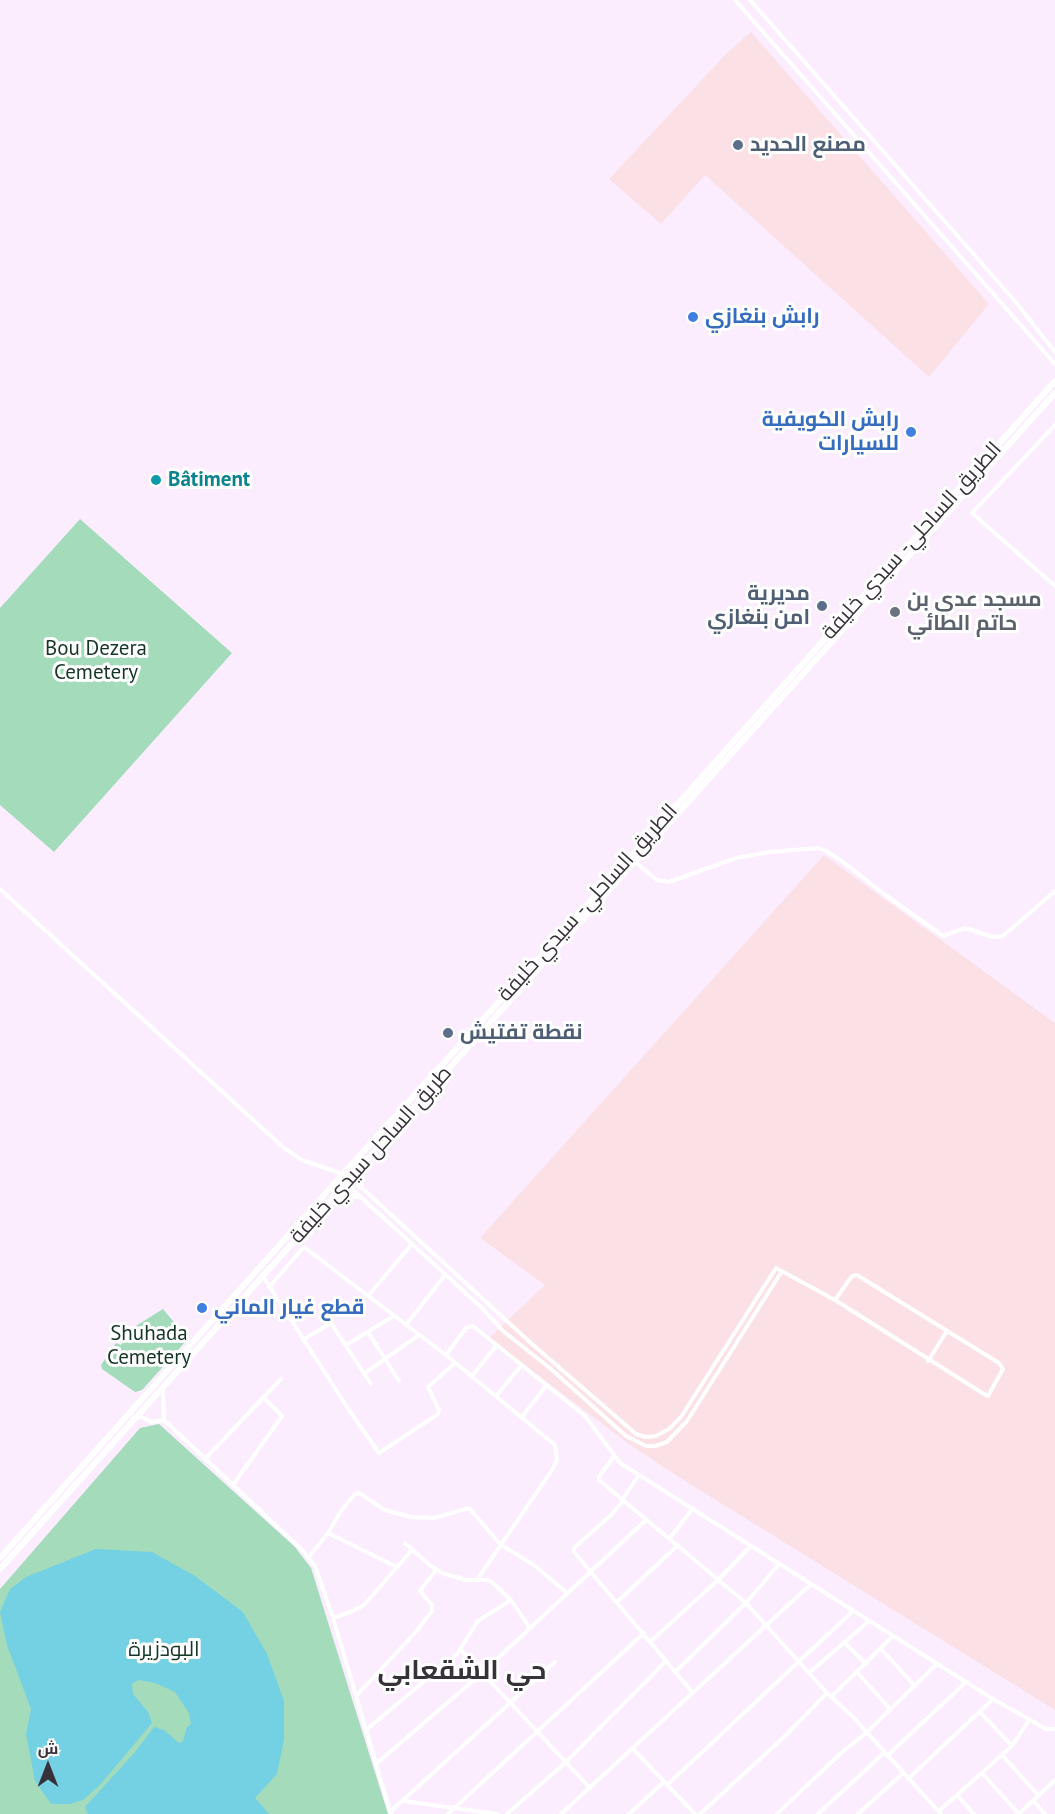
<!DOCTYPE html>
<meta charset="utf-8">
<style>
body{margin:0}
#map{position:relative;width:1055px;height:1814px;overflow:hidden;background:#fbedfe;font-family:"PT Sans",Cairo,sans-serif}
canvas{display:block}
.north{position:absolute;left:18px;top:1736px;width:60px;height:60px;-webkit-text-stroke:4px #fff;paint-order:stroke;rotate:0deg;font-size:16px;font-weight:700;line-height:24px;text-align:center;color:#373139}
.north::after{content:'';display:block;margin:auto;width:21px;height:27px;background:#373139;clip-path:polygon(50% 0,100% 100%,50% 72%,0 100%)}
</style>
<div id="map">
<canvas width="1055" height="1814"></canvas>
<div class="north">ش</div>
</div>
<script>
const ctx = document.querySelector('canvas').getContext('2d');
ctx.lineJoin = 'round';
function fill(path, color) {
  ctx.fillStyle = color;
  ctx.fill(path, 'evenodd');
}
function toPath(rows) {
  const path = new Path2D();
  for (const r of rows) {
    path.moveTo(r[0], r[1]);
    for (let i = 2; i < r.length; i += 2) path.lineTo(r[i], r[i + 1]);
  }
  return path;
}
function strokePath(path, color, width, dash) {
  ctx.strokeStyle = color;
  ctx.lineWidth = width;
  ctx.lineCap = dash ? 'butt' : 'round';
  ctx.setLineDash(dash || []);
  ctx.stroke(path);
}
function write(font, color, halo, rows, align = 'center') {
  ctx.font = font + ' "PT Sans",Cairo,sans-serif';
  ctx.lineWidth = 6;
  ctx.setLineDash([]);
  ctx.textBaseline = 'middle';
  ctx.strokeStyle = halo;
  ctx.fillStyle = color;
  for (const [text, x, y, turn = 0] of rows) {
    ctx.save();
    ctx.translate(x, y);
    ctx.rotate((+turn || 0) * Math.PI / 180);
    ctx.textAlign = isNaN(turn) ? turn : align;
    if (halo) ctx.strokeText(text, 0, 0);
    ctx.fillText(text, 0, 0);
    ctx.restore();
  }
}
fill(toPath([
 [751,32,989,304,929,377,705,175,661,224,609,179,727,53],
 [824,855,1055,1023,1055,1710,677,1476,629,1444,489,1338,545,1285,480,1238]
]), '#fbe1e6');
fill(toPath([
 [80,519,232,653,54,852,0,805,0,608],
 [163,1309,188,1339,142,1390,135,1392,102,1369,101,1365,116,1343,121,1345,131,1329],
 [159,1424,295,1547,311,1568,388,1814,0,1814,0,1589,140,1428]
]), '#a4dcbb');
fill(toPath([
 [96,1549,152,1552,195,1576,243,1612,267,1654,284,1701,284,1740,277,1774,255,1798,269,1814,88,1814,85,1807,135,1752,154,1727,164,1730,179,1743,183,1741,187,1727,191,1724,189,1713,175,1692,155,1683,139,1680,132,1684,133,1694,148,1712,152,1723,100,1785,83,1800,70,1804,51,1804,35,1781,26,1734,31,1709,7,1645,0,1612,10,1589,26,1577]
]), '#74d0e3');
strokePath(toPath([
 [735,0,1055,364],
 [750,0,1014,300,1055,352],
 [1055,425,972,513,1055,586],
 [635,862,657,880,669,882,736,858,770,852,818,848,826,851,843,862,884,894,943,936,965,928,993,937,1003,936,1055,891],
 [0,889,284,1148,302,1160,343,1174,361,1187,532,1344,636,1434,646,1437,656,1436,669,1429,681,1417,776,1268,835,1300,984,1394,988,1396,1003,1369,999,1363,857,1275,852,1276,835,1300],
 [339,1177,482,1308,503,1331,551,1369,626,1436,646,1446,655,1446,667,1442,687,1421,782,1271],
 [263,1276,347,1407,379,1453,438,1414,439,1410,428,1387,455,1363],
 [269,1287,304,1247,446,1355,555,1445,557,1460,552,1470,477,1580],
 [368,1296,412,1244],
 [406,1325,445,1275],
 [368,1332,399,1381],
 [303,1340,331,1323,371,1384],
 [346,1345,394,1316],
 [446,1355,466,1328,473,1326,585,1416,620,1463,993,1699,1046,1729,1055,1729],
 [928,1361,947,1331],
 [365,1373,419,1335],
 [472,1376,496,1346],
 [163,1390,164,1420,303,1551,315,1566,333,1618,391,1814],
 [496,1396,521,1366],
 [138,1415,151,1422,164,1420],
 [522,1417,546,1386],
 [614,1456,599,1477,599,1480,746,1603,827,1693,853,1717,941,1814],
 [205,1459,281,1379],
 [233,1485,282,1416,264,1398],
 [622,1500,639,1475],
 [623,1501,611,1515,574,1548,574,1552,693,1693],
 [328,1533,397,1567],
 [670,1538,693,1508],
 [405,1543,431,1566,442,1573,466,1580,488,1580,492,1582,511,1600,530,1628],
 [309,1557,328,1533,341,1511,355,1494,359,1493,385,1510,411,1517,434,1518,469,1508,501,1545,534,1565,567,1593],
 [617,1602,678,1545],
 [333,1618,353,1611,364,1605,412,1550],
 [651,1641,718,1580,751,1546],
 [844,1642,866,1664],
 [881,1649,915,1686],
 [461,1650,590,1788],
 [675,1672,746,1603,779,1564],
 [857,1672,890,1709],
 [809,1673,869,1621],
 [356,1696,415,1633,432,1611,432,1605,420,1591,436,1570],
 [831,1697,893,1636],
 [980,1712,1012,1746],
 [366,1730,457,1654,478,1621,511,1600],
 [633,1749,695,1814],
 [1002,1755,1039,1796],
 [887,1756,966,1682],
 [376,1764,482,1673,646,1520],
 [982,1773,1019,1814],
 [908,1779,993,1699],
 [667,1785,853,1611],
 [957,1795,974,1814],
 [1033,1800,1045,1814],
 [404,1801,497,1814],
 [939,1811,1012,1746,1029,1720],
 [390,1812,555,1662],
 [448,1814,644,1633],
 [507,1814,566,1762,666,1661],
 [561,1814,811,1584],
 [629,1814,664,1782],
 [700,1814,785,1736,827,1693],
 [777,1814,841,1753,866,1733,937,1664],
 [818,1814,884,1753],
 [858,1814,903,1773],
 [1019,1814,1055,1780]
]), '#fff', 4);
strokePath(toPath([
 [361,1187,361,1167],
 [331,1201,347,1196,358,1196],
 [0,1558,343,1174,642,844,1055,381],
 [0,1569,1055,393]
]), '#fff', 6);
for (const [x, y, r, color] of [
 [738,145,6,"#5c6f8a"],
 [693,317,6,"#3f7fe0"],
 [911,432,6,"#3f7fe0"],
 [156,480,6,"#0f9aa8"],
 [822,606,6,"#5c6f8a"],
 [895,612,6,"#6b7280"],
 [448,1033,6,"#5c6f8a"],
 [202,1308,6,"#3f7fe0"]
]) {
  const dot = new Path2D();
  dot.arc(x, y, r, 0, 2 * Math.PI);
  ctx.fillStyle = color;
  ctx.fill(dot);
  strokePath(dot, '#fff', 2);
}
write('bold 21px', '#4e5e75', '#fff', [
 ["مصنع الحديد",750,145],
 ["مديرية",810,594,"right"],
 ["امن بنغازي",810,618,"right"],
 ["نقطة تفتيش",460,1033]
], 'left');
write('bold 21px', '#366cbe', '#fff', [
 ["رابش بنغازي",705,317],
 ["رابش الكويفية",899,420,"right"],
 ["للسيارات",899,444,"right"],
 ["قطع غيار الماني",214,1308]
], 'left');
write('bold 21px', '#0d838f', '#fff', [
 ["Bâtiment",168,480]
], 'left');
write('21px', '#373139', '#fff', [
 ["الطريق الساحلي- سيدي خليفة",912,541,-48],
 ["الطريق الساحلي- سيدي خليفة",588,903,-48],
 ["طريق الساحل سيدي خليفة",371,1155,-48]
]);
write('bold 21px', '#5b616d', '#fff', [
 ["مسجد عدي بن",907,600],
 ["حاتم الطائي",907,624]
], 'left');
write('21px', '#153525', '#fff', [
 ["Bou Dezera",96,649],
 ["Cemetery",96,673],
 ["Shuhada",149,1334],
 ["Cemetery",149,1358],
 ["البودزيرة",164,1650]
]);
write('bold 27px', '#373139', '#fff', [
 ["حي الشقعابي",462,1671]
]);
</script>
